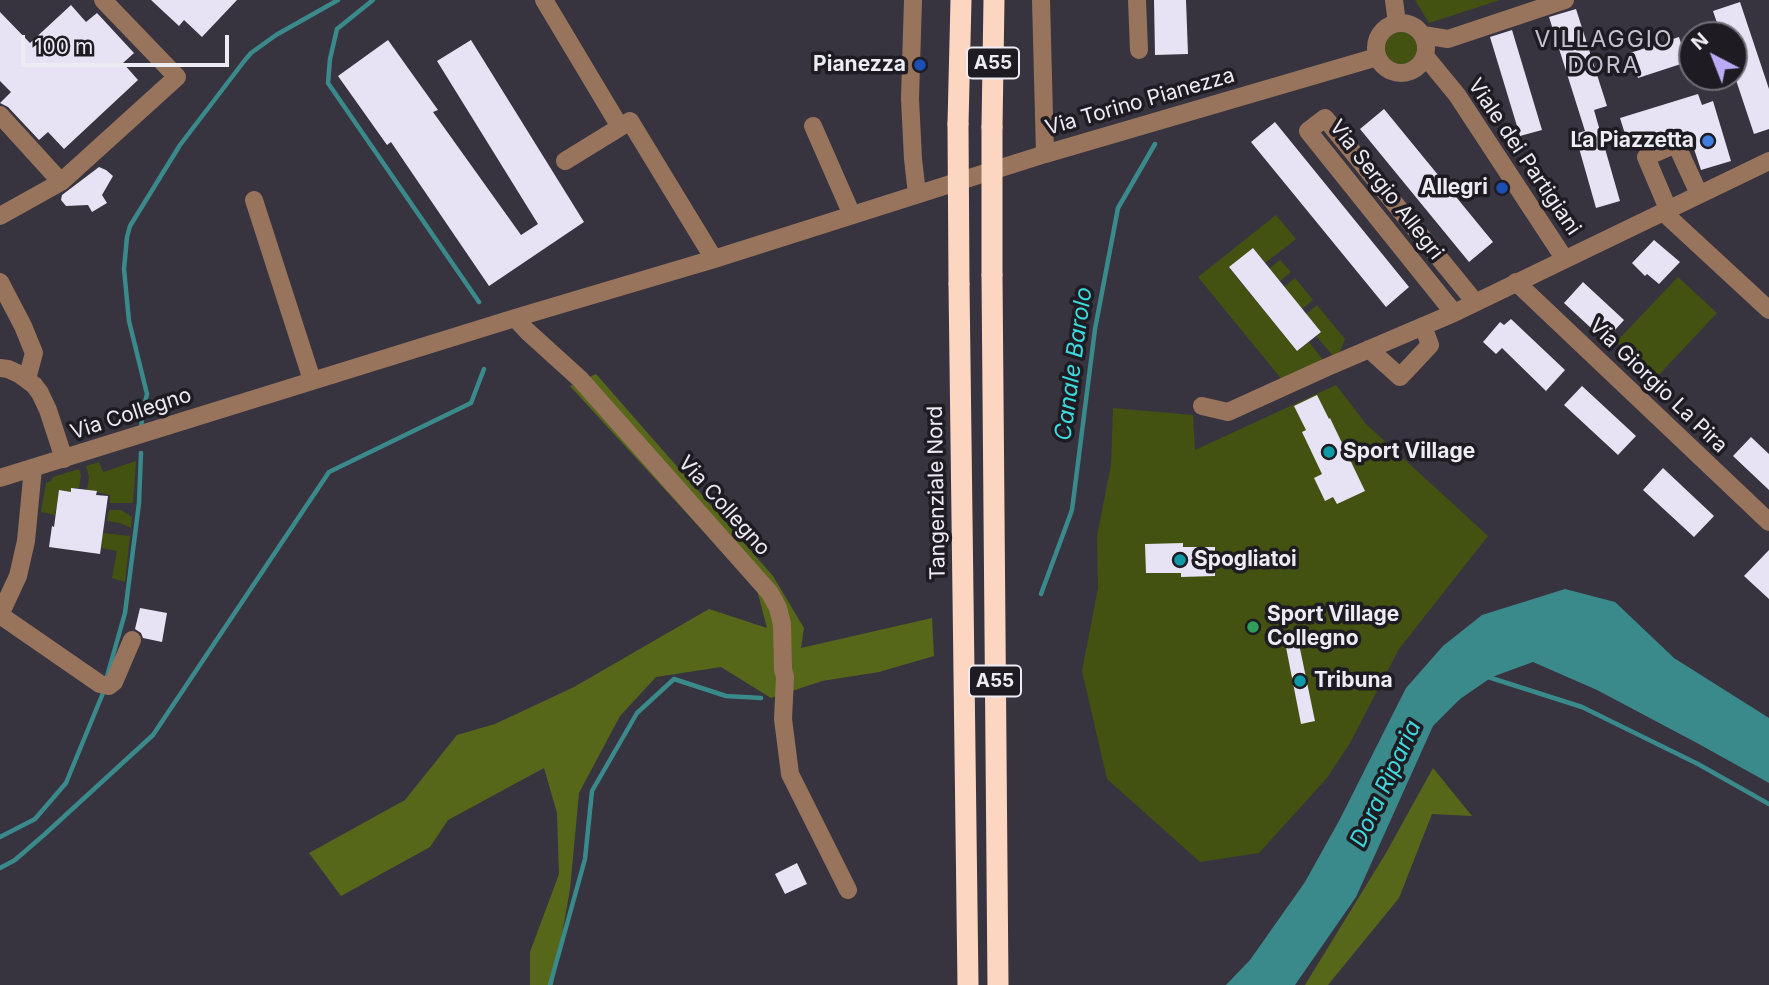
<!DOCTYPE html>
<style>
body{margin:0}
#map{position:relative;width:1769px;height:985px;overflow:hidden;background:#373440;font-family:Inter,sans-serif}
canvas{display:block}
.north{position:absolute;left:1678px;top:21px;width:70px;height:70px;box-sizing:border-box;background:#1e1c22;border:2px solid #716f76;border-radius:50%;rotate:318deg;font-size:19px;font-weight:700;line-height:28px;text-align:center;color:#edebf3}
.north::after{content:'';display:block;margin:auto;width:24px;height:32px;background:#bcaaf5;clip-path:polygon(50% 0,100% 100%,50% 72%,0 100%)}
.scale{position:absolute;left:21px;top:35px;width:208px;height:32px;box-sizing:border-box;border:4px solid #edebf3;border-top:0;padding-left:9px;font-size:21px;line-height:24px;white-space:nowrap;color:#edebf3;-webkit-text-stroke:5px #1e1c22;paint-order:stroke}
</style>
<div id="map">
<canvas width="1769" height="985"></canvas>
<div class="north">N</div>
<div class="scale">100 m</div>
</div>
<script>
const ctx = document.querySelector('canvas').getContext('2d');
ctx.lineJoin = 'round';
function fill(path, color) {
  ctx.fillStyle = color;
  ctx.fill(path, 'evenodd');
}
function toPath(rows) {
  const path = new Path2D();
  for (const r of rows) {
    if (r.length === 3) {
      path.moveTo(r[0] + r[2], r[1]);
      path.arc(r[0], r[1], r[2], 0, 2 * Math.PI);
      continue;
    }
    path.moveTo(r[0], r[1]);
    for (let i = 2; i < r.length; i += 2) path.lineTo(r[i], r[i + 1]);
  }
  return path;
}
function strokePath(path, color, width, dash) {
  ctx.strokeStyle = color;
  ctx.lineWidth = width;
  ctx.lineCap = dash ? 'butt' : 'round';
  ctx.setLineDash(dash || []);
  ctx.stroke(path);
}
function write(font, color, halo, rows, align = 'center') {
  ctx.font = font + ' Inter,sans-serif';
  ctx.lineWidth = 7;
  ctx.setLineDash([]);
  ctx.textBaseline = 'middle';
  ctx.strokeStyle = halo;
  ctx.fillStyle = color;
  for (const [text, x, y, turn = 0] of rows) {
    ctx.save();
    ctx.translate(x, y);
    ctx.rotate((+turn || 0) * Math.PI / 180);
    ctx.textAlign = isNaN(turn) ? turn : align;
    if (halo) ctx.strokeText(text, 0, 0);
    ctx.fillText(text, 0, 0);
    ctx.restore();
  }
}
fill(toPath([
 [1415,0,1500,0,1429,23],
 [1401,48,16],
 [1276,215,1296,239,1265,263,1253,248,1229,268,1297,351,1309,342,1324,361,1283,381,1198,277],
 [1280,260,1291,272,1280,281,1269,269],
 [1678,277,1717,313,1655,379,1616,342],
 [1295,278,1313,300,1302,309,1284,287],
 [1317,305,1345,339,1340,352,1333,356,1316,336,1321,332,1306,314],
 [1336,385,1366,424,1488,536,1399,649,1350,743,1327,778,1259,853,1200,862,1107,779,1082,671,1098,588,1097,536,1111,465,1113,408,1193,415,1195,450],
 [136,461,133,503,110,503,110,495,87,490,89,477,86,466,99,462,103,472],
 [79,469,81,475,79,488,71,488,71,492,59,490,55,515,41,512,46,483,51,481,53,477],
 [109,510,121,510,132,517,131,528,120,523,107,521],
 [103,533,130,536,125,582,112,578,117,551,101,548]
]), '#435111');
fill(toPath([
 [596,374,773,576,804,628,801,648,932,618,934,656,879,672,822,681,771,698,721,667,656,677,620,716,579,793,570,889,553,985,530,985,530,952,559,874,557,813,544,768,448,820,430,847,341,896,309,853,405,800,457,735,495,724,574,687,709,609,767,628,757,590,570,386],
 [1433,768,1472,816,1432,814,1399,898,1328,985,1305,985,1386,853]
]), '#57671a');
fill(toPath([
 [1565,589,1615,602,1674,658,1769,718,1769,783,1697,743,1597,690,1533,662,1492,677,1460,699,1433,726,1356,897,1295,985,1226,985,1250,960,1305,882,1340,819,1406,688,1443,646,1482,615]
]), '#3a8a8b');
strokePath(toPath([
 [373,0,337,29,330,59,328,83,479,302],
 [141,428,143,411,147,394,129,321,124,269,127,237,130,226,180,145,245,60,251,53,276,35,338,0],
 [1041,594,1072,510,1095,329,1118,208,1155,144],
 [1488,677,1582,707,1698,764,1769,804],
 [106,680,125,613,139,503,141,453],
 [0,837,35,819,66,783,103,693],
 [0,868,15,860,45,834,153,735,329,472,471,403,484,369],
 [550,985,585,859,592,791,637,713,674,679,726,696,761,698]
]), '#3a8a8b', 4.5);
fill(toPath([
 [151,0,237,0,202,37,184,20,179,26],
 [1154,0,1186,0,1188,54,1155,55],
 [1740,2,1769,89,1769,129,1754,134,1734,74,1734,35,1721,35,1713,11],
 [71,5,86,22,97,13,134,53,123,63,138,80,64,149,48,132,39,140,8,107,0,103,11,92,0,81,0,12,30,43],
 [1576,9,1607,106,1594,110,1620,201,1596,208,1575,134,1585,131,1549,17],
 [1512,30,1542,130,1520,136,1490,37],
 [1679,37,1687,62,1638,78,1630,53],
 [388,40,438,110,433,112,521,235,538,224,437,61,471,40,584,222,489,286,391,142,387,145,338,76],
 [1698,94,1702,105,1713,101,1731,161,1701,170,1688,131,1681,134,1671,134,1630,150,1620,118],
 [1384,109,1493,242,1469,262,1360,129],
 [1275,122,1409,287,1386,307,1251,142],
 [99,167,106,170,113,176,102,195,107,203,92,212,88,205,66,206,61,200,62,195],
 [1654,240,1680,262,1659,284,1647,274,1645,276,1632,263],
 [1253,248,1321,332,1297,351,1229,267],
 [1583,282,1624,320,1605,341,1564,303],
 [1511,319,1565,370,1546,391,1502,348,1496,354,1483,342,1500,322,1504,325],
 [1582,386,1636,436,1618,455,1564,405],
 [1317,395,1329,419,1330,418,1365,491,1337,504,1333,497,1325,501,1315,480,1314,478,1322,474,1302,432,1306,430,1294,406],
 [1751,437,1769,454,1769,490,1733,456],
 [1663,468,1714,516,1694,537,1643,490],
 [71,488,97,491,96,495,108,496,100,554,49,547,52,526,54,527,59,490,71,492],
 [1183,543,1183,547,1215,547,1215,576,1181,577,1181,573,1146,573,1145,544],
 [1769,550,1769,599,1744,576],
 [140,608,167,613,162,642,143,638,141,633,135,629],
 [1298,639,1315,721,1301,724,1285,642],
 [797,863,807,884,785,894,775,874]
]), '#e7e2f4');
strokePath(toPath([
 [544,0,620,127],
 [913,0,910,99,913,159,917,194],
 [1041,0,1045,154],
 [1137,0,1139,50],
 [1394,0,1397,23],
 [1401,48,25],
 [1423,35,1448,39,1565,0],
 [1425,56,1457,95,1564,258],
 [0,115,61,182,177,77,103,0],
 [813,126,852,215],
 [565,161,630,121,714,259],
 [254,200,312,380],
 [1668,209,1646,157,1676,144,1699,194],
 [1663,212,1769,310],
 [0,216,61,182],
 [0,282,23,326,34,353,27,379],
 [1516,282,1769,522],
 [1454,313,1308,131,1325,118,1475,302],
 [515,318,527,331,580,379,770,593,778,608,782,624,783,669,785,677,783,719,790,774,848,890],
 [1369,349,1400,377,1430,345,1423,326],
 [0,368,8,369,19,374,34,385,40,393,48,410,64,459],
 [1202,406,1228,412,1325,368,1454,313,1769,161],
 [0,478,515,318,714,259,1045,154,1377,57],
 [0,615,100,684,109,686,114,682,132,640],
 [0,615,18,576,26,541,33,468]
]), '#99745d', 18);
strokePath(toPath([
 [958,124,961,0],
 [992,127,994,0],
 [992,275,998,985],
 [959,284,968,985]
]), '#fcd6c0', 21);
strokePath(toPath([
 [958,124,959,284],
 [992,275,992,127]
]), '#fcd6c0', 21);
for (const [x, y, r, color] of [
 [920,65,7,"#1a4fb4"],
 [1708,141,7,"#3f7fe0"],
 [1502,188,7,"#1a4fb4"],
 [1329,452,7,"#0f9aa8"],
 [1180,560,7,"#0f9aa8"],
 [1253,627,7,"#2e9e5b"],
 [1300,681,7,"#0f9aa8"]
]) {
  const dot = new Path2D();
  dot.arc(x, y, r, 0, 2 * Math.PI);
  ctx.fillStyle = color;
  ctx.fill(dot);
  strokePath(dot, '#1e1c22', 2.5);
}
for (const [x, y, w] of [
 [993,63,52],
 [995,681,52]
]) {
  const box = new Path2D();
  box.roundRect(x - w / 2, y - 15.5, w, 31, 5);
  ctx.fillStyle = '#1e1c22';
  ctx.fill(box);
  strokePath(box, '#edebf3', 2);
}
write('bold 19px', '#edebf3', null, [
 ["A55",993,63],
 ["A55",995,681]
]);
write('bold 21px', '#edebf3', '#1e1c22', [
 ["Pianezza",906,65,"right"],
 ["La Piazzetta",1694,141,"right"],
 ["Allegri",1488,188,"right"],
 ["Sport Village",1343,452],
 ["Spogliatoi",1194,560],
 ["Sport Village",1267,615],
 ["Collegno",1267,639],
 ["Tribuna",1314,681]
], 'left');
write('21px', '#edebf3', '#1e1c22', [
 ["Via Torino Pianezza",1140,102,-16],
 ["Viale dei Partigiani",1524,157,56],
 ["Via Sergio Allegri",1386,190,52],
 ["Via Giorgio La Pira",1658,386,44],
 ["Via Collegno",131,414,-18],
 ["Tangenziale Nord",937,493,-91],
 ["Via Collegno",724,506,48]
]);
ctx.letterSpacing = '2px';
write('23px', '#c5c1d0', '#1e1c22', [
 ["VILLAGGIO",1604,40],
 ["DORA",1604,66]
]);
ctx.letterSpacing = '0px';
write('italic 23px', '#3bdbdf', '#1e1c22', [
 ["Canale Barolo",1074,364,-82],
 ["Dora Riparia",1386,784,-65]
]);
</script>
